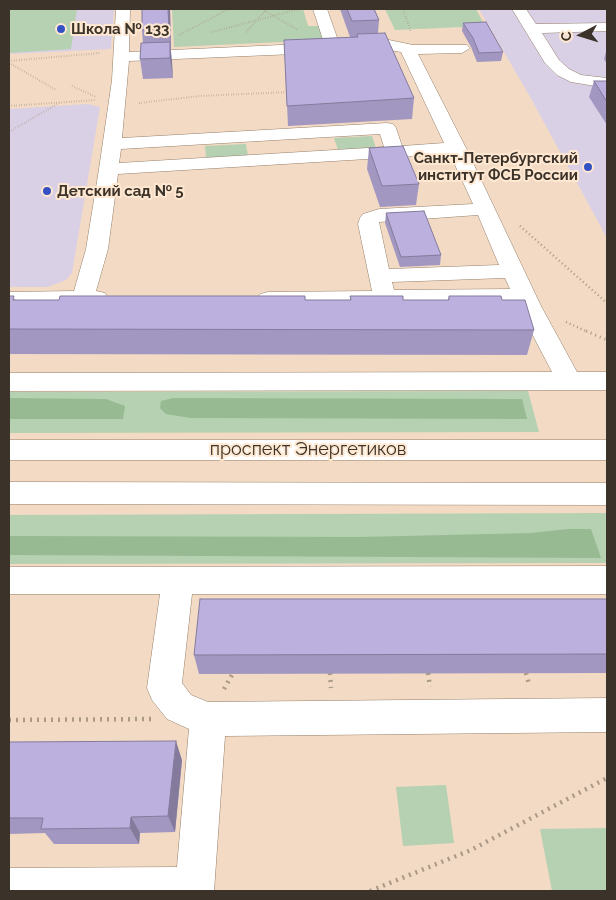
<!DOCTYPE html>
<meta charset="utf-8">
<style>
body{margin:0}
#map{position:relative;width:616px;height:900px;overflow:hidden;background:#f2dac4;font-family:Raleway,sans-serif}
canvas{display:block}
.frame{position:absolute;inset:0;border:10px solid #3b3229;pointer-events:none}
.north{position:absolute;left:556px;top:10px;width:50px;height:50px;-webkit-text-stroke:4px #ffe8d1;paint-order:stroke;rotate:265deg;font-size:14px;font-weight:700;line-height:20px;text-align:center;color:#3b3229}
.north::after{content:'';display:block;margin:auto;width:18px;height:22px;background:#3b3229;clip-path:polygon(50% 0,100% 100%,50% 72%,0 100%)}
</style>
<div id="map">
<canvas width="616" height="900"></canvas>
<div class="frame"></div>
<div class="north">С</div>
</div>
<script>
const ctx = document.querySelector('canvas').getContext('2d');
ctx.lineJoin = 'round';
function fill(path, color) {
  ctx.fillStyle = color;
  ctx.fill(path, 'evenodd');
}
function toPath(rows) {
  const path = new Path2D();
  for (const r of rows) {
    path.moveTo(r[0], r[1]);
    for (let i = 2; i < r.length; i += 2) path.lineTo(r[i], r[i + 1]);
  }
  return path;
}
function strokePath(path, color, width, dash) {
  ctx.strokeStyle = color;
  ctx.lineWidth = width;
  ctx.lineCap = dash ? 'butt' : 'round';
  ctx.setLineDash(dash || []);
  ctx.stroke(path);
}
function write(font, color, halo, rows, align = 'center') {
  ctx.font = font + ' Raleway,sans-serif';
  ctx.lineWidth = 4;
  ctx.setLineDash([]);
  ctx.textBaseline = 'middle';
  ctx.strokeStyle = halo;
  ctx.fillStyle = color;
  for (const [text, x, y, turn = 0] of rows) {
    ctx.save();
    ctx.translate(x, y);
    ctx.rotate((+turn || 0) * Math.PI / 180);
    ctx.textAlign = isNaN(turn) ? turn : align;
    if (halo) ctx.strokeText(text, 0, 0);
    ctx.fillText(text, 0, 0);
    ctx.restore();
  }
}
fill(toPath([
 [9,9,114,9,111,49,9,54],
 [479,9,607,9,607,238,529,95],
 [88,104,100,107,72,273,66,280,48,287,9,287,9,109]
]), '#dad0e5');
fill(toPath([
 [9,9,77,9,71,49,9,53],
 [172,9,303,9,308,26,320,26,325,40,174,47],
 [385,9,476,9,485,26,395,30],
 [372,136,376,148,338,150,334,138],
 [246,144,248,156,206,158,205,146],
 [528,391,539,432,9,433,9,392],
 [607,513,607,563,9,564,9,515],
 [446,785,454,843,403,846,396,787],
 [607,828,607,891,552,891,540,829]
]), '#b5d1b1');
fill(toPath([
 [9,398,106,399,125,406,123,419,9,419],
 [173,398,522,399,527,419,191,418,166,414,160,408,161,401],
 [568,529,591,529,601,558,9,555,9,536,360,537,531,533]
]), '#97ba92');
const minor = toPath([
 [116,9,130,9,129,52,324,43,313,9,327,9,339,43,389,40,413,45,467,45,470,48,462,53,418,54,466,148,541,306,577,372,607,372,607,390,9,391,9,373,552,372,516,303,268,306,260,304,257,299,260,294,268,292,372,291,358,224,360,218,363,214,379,209,473,204,450,154,118,174,108,249,96,291,105,293,108,298,105,303,97,305,9,306,9,292,74,291,86,249,99,169,112,80,116,9],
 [389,50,401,52,444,143,402,146,396,128,393,124,387,123,122,138,129,61,389,50],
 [380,134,384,147,119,163,121,149,380,134],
 [478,215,499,265,389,269,379,222,478,215],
 [505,278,510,289,394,290,392,282,505,278],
 [512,9,526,9,536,24,607,23,607,31,542,33,559,60,569,69,581,75,607,78,607,88,571,82,557,75,545,63,512,9],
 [607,566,607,594,192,594,182,683,191,695,208,702,607,698,607,732,225,736,214,891,9,891,9,868,177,867,189,729,167,719,152,700,147,688,160,594,9,594,9,567,607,566]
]);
const major = toPath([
 [9,440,607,440,607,460,9,460,9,440],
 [9,482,607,483,607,505,9,504,9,482]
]);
strokePath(minor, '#95806b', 1);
strokePath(major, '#95806b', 1);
strokePath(toPath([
 [262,9,298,30],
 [403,9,411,32],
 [212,32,299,9],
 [246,32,267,9],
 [179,35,229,9],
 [9,61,100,53],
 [9,63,56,90],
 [72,86,96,97],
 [139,103,200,96,290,92],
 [9,106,96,100],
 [9,132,59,103]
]), '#ab9988', 2, [0.5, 2]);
strokePath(toPath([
 [520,226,607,303],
 [566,322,588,332]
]), '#ab9988', 2.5, [1, 3]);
strokePath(toPath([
 [586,331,607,340]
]), '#ab9988', 3, [1, 4]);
strokePath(toPath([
 [330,673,331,688],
 [428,673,430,687],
 [526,673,529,684],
 [224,689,233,673],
 [9,720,151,719],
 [370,891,471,850,607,778]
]), '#ab9988', 4.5, [2, 5]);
fill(minor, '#fff');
fill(major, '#fff');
fill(toPath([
 [142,9,170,9,171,48,170,48,173,78,143,79,140,59,143,43,142,30],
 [340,9,374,9,379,20,378,33,414,98,412,119,288,126,284,40,350,37],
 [463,23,503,52,501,61,477,62,471,47,462,31],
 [607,48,607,64,604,59],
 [594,81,607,81,607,125,589,97],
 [369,148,419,184,416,205,380,207,367,169],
 [386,213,441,255,440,265,400,267,385,223],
 [9,296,16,300,350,300,350,296,403,300,448,300,449,296,502,300,534,330,527,355,9,354],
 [607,599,607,673,199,674,194,655],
 [9,742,182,760,175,832,140,833,139,844,54,844,45,833,9,834]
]), '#a297c0');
fill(toPath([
 [168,9,170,9,171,48,169,29],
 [170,42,172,61,173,78,170,58],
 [176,741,182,760,175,832,168,816],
 [131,817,140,833,139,844,130,828]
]), '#847b9c');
const building = toPath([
 [142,9,168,9,169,29,142,30,142,9],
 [347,9,374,9,379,20,352,21,347,9],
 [486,22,503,52,479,53,473,38,463,23,486,22],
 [385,33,414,98,287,106,284,40,358,37,357,34,385,33],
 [170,42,170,58,140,59,141,43,170,42],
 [594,81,607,81,607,102,594,81],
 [403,146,419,184,382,186,369,148,403,146],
 [424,211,441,255,401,257,386,213,424,211],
 [9,296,14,296,13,300,59,300,60,296,305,296,305,300,351,300,350,296,403,296,403,300,449,300,449,296,501,296,502,300,525,300,534,330,9,329,9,296],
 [200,599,607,599,607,654,194,655,200,599],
 [176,741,168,816,131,817,130,828,41,829,43,818,9,818,9,742,176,741]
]);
fill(building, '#bcb0df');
strokePath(building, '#847b9c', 1);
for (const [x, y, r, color] of [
 [61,29,5,"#3552c4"],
 [588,167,5,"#3552c4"],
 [47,191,5,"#3552c4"]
]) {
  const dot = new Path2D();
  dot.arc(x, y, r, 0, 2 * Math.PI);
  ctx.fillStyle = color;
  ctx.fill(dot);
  strokePath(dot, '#ffe8d1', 2);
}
write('bold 15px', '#3b3229', '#ffe8d1', [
 ["Школа № 133",71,29],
 ["Санкт-Петербургский",578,158,"right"],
 ["институт ФСБ России",578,175,"right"],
 ["Детский сад № 5",57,191]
], 'left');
write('18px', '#3b3229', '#ffe8d1', [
 ["проспект Энергетиков",308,450]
]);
</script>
